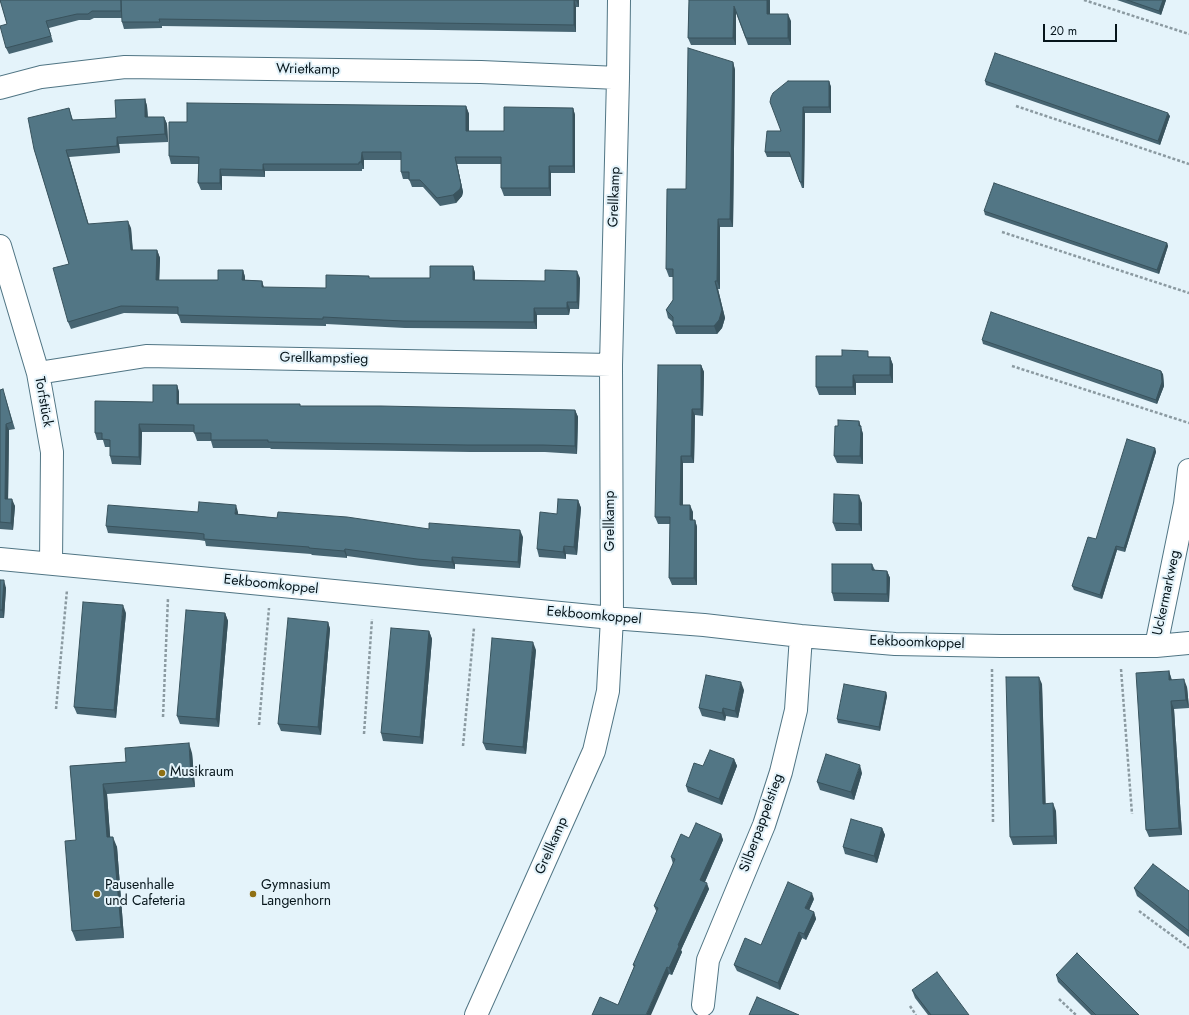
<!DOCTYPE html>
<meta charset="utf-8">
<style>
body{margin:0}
#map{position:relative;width:1189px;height:1015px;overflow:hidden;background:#e4f3fa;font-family:Jost,sans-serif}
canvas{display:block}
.scale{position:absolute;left:1043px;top:24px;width:74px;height:18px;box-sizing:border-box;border:2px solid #06151b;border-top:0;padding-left:5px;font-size:12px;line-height:14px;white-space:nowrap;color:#06151b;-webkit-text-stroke:3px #e4f3fa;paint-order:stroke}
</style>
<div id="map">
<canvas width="1189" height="1015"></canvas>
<div class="scale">20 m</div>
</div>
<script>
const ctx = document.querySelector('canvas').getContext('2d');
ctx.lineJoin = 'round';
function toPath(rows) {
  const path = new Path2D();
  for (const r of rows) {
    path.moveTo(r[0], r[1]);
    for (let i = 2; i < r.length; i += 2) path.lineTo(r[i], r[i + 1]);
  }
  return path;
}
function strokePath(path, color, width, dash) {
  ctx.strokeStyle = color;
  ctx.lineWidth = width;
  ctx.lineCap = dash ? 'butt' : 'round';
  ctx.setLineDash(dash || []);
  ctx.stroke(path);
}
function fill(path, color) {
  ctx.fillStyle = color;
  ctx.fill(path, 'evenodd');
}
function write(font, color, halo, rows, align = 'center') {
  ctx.font = font + ' Jost,sans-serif';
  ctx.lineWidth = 4;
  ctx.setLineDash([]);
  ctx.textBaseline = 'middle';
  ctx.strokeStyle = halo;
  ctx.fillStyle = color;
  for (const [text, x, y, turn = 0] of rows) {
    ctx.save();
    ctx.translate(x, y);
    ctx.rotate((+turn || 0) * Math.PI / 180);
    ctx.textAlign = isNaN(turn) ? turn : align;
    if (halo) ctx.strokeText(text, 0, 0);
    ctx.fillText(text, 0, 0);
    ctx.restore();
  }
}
const minor = toPath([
 [0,88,41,77,125,67,481,72,618,78],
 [0,246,38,373,52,452,51,563],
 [38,373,146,356,611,365],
 [0,559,169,575,612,618,704,625,801,636,895,644,1001,646,1156,646,1189,643],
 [1156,646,1185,504,1189,470],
 [703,1005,708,960,764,825,781,772,796,710,801,636],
 [476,1015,594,751,608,691,612,618,611,365,618,78,619,0]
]);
strokePath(minor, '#507584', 24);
strokePath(toPath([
 [1084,0,1189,34],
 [1016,106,1189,164],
 [1002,232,1189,293],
 [1012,366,1189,423],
 [992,669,993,823],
 [1121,669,1132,814],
 [56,709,67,590],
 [163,717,168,598],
 [259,725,269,608],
 [364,734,372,619],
 [463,746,474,628],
 [1139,911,1189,948],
 [1059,999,1076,1015],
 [910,1006,916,1015]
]), '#8b9aa1', 2.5, [3, 2]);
strokePath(minor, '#fff', 22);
fill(toPath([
 [0,0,579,0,579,7,576,7,576,32,162,26,162,28,124,29,122,22,122,18,94,18,90,20,79,20,49,28,53,42,9,54,6,48,7,24],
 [689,0,770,14,791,21,791,45,748,45,736,13,736,45,691,45,688,38],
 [1117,0,1166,0,1161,15],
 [733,62,735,70,733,227,720,227,720,289,718,289,725,318,722,328,717,334,676,334,673,326,673,322,668,318,666,310,673,300,673,277,669,277,666,269,686,189],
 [829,81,831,87,831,113,805,113,804,188,802,188,791,157,767,157,765,152,781,131,771,97],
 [985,81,1170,116,1160,145,986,85],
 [145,99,147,106,148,117,164,117,167,124,168,142,119,144,120,153,69,157,88,224,131,228,133,250,157,250,160,258,159,280,218,280,243,270,245,277,245,280,262,281,264,288,326,288,369,278,430,278,473,266,475,273,475,280,545,281,580,278,579,309,570,309,569,315,537,315,537,329,405,328,326,324,326,326,181,323,178,314,124,313,71,329,68,322,69,264,34,149,69,108,73,120,116,118],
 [466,106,469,114,469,131,504,131,573,108,575,115,575,173,551,173,551,196,504,196,501,188,501,164,457,164,463,192,462,196,456,203,440,206,423,187,412,187,409,179,403,179,401,172,401,160,364,160,364,169,362,169,362,171,265,171,265,177,222,176,222,190,201,190,198,183,199,164,171,164,169,156,187,122],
 [984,211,1167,243,1168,246,1159,274,985,215],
 [982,340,1163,374,1164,386,1157,404,983,344],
 [842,356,890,357,893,365,893,383,856,383,856,395,819,395,816,387],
 [701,365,704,372,703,416,695,415,694,463,683,463,683,505,693,512,693,520,695,520,697,527,697,585,672,585,669,578,670,524,658,524,655,517],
 [177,385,179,392,179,404,301,406,575,410,578,417,577,454,545,452,470,452,271,449,270,448,213,448,211,441,197,441,194,432,142,432,141,465,112,464,110,456,110,447,105,447,103,440,97,440,95,433,153,402],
 [0,390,5,396,15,429,9,430,8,499,15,506,13,530,0,529],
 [859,421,863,434,863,464,837,463,834,456,838,426],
 [1155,448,1156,452,1125,552,1117,550,1102,599,1074,590,1072,586,1096,539],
 [578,500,581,508,577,555,566,554,566,559,539,557,537,549,557,514],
 [862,503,862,531,836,531,833,523],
 [198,512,238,512,238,514,277,518,429,529,523,537,520,568,455,564,455,569,420,566,347,556,347,558,312,555,311,554,206,546,205,541,199,540,108,533,106,526],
 [872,564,875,570,887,571,890,578,889,602,834,601,832,593],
 [0,580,6,588,4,618,0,618],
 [126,613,116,718,77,714,74,707],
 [225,613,228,621,219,727,180,724,177,716],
 [328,622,330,629,321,735,281,731,278,724],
 [429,631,432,639,423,744,383,741,381,733],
 [536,650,526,754,486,750,483,743],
 [1169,671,1172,680,1187,687,1189,708,1174,709,1182,835,1149,837,1146,830],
 [1042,684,1045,804,1056,811,1057,844,1013,845,1010,837],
 [744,690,738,718,726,716,725,721,702,716,699,708],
 [886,692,887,696,880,731,838,723,837,719],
 [192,753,195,787,107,794,110,837,117,847,124,938,76,941,72,931,76,840,70,766,126,762],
 [734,759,737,766,722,805,688,792,686,786,703,766],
 [862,773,854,800,820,790,817,782],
 [882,828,885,835,877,863,845,854,843,847],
 [721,834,723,840,705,882,709,889,681,950,682,952,672,975,669,974,618,1005,634,967,633,965,657,913,654,906,673,864,671,857,689,838],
 [1134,888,1189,891,1189,937,1137,896],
 [814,899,809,910,814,912,816,919,806,940,802,938,780,990,737,971,734,965,761,945],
 [1056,975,1139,1015,1091,1015,1058,982],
 [912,990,969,1015,928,1015,915,998]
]), '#476572');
fill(toPath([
 [574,0,576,7,576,32,574,25],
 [576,0,579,0,579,7],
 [767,0,770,0,770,21,767,14],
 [1163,0,1166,0,1161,15,1159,11],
 [734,6,736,13,736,45,733,38],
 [788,14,791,21,791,45,788,38],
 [733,62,735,70,733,227,730,219],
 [829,81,831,87,831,113,829,107],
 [145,99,147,106,148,125,145,117],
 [466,106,469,114,469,138,466,131],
 [803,107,805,113,804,188,802,182],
 [573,108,575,115,575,173,573,166],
 [1168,113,1170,116,1160,145,1158,141],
 [164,117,167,124,168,142,165,134],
 [117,137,119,144,120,153,117,146],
 [66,150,69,157,91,232,88,224],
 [362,152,364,160,364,169,361,162],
 [455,157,457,164,463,192,462,196,456,203,453,195],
 [263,164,265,171,265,177,263,170],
 [549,166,551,173,551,196,549,188],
 [220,169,222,176,222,190,220,183],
 [718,219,720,227,720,289,717,281],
 [128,221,131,228,133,257,131,250],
 [1167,243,1168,246,1159,274,1157,270],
 [157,250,160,258,159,287,156,280],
 [473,266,475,273,475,287,473,280],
 [243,270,245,277,245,287,242,280],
 [577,271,580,278,579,309,577,302],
 [262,281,264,288,262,287],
 [715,281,718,289,725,318,722,328,717,334,714,326],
 [567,302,570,309,569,315,567,308],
 [534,308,537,315,537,329,534,322],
 [890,357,893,365,893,383,890,375],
 [701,365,704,372,703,416,701,409],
 [1161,371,1163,374,1164,386,1157,404,1156,400],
 [853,375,856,383,856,395,853,387],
 [177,385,179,392,179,411,177,404],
 [692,409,695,415,694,463,691,456],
 [575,410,578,417,577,454,575,446],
 [859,421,863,434,863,464,860,456],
 [6,424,9,430,8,505,5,499],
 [139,424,142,432,141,465,139,457],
 [1155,448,1156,452,1125,552,1124,548],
 [681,456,683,463,683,512,680,505],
 [859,495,862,503,862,531,859,524],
 [12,499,15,506,13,530,11,523],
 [578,500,581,508,577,555,574,547],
 [236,505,238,512,238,521,235,514],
 [690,505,693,512,693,527,690,520],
 [695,520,697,527,697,585,694,578],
 [520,530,523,537,520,568,518,562],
 [564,546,566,554,566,559,563,552],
 [1116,546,1117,550,1102,599,1100,595],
 [345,549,347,556,347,558,344,551],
 [452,557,455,564,455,569,452,562],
 [887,571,890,578,889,602,887,594],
 [4,580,6,588,4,618,2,610],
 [123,605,126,613,116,718,114,710],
 [225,613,228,621,219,727,216,719],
 [328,622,330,629,321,735,318,727],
 [429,631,432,639,423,744,420,737],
 [533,642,536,650,526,754,523,747],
 [1169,671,1171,678,1172,688,1169,680],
 [1039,677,1042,684,1046,811,1043,804],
 [1184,679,1187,687,1189,708,1186,700],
 [741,682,744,690,738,718,735,711],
 [886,692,887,696,880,731,879,727],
 [1171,701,1174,709,1182,835,1179,828],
 [723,708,726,716,725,721,722,713],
 [189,743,192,753,195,787,191,777],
 [734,759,737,766,722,805,719,799],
 [860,765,862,773,854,800,851,792],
 [103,784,107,794,111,848,107,837],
 [1053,803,1056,811,1057,844,1054,836],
 [882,828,885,835,877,863,874,856],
 [721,834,723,840,703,886,700,880],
 [113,837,117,847,124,938,121,927],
 [707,883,709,889,681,950,682,952,672,975,669,968,678,945],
 [812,893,814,899,807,915,805,908],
 [814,912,816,919,806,940,804,934],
 [799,932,802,938,780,990,778,983],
 [667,967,669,974,651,1015,646,1015]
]), '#39535d');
const building = toPath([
 [0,0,121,0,121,11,92,11,88,14,77,14,46,21,51,36,6,48,0,26,7,24,0,0],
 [121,0,576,0,574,0,574,25,159,19,160,22,122,22,121,0],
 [689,0,767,0,767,14,788,14,788,38,746,38,734,6,733,38,688,38,689,0],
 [1127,0,1163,0,1159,11,1127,0],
 [688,48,733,62,730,219,718,219,717,281,715,281,722,310,719,320,714,326,673,326,673,317,666,310,673,300,673,269,666,269,667,189,686,189,688,48],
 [995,53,1168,113,1158,141,985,81,995,53],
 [788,81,829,81,829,107,803,107,802,182,800,182,789,152,765,152,767,131,781,131,770,102,771,97,773,93,788,81],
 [145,99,145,117,164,117,165,134,117,137,117,146,66,150,88,224,128,221,131,250,157,250,156,280,218,280,218,270,243,270,242,280,262,281,262,287,326,288,326,275,369,276,369,278,430,278,430,266,473,266,473,280,545,281,545,270,577,271,577,302,567,302,567,308,534,308,534,322,403,321,323,317,323,319,178,315,178,307,121,306,68,322,53,268,69,264,34,149,28,118,69,108,72,120,116,118,115,100,145,99],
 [187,103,466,106,466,131,504,131,504,107,573,108,573,166,549,166,549,188,501,188,501,157,455,157,461,185,460,189,453,195,437,198,420,180,409,180,409,172,401,172,401,152,362,152,361,162,359,162,359,164,263,164,263,170,220,169,220,183,198,183,199,157,169,156,169,122,187,122,187,103],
 [994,183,1167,243,1157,270,984,211,994,183],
 [991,312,1161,371,1162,382,1156,400,982,340,991,312],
 [842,350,868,351,868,357,890,357,890,375,853,375,853,387,816,387,816,356,842,356,842,350],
 [658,365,701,365,701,409,692,409,691,456,681,456,680,505,690,505,690,520,695,520,694,578,669,578,670,517,655,517,658,365],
 [153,385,177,385,177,404,300,404,300,406,381,406,575,410,575,446,543,445,467,445,268,442,268,440,211,440,211,433,194,433,194,425,139,424,139,457,110,456,110,440,102,439,102,433,95,433,95,401,153,402,153,385],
 [3,389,12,422,6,424,5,499,12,499,11,523,0,522,0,390,3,389],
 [838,420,859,421,859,426,861,426,860,456,834,456,835,426,838,426,838,420],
 [1127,439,1155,448,1124,548,1116,546,1100,595,1072,586,1088,537,1096,539,1127,439],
 [834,494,859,495,859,524,833,523,834,494],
 [558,499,578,500,574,547,564,546,563,552,537,549,540,512,557,514,558,499],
 [199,502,236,505,235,514,277,518,278,512,347,517,429,529,429,523,520,530,518,562,452,557,452,562,417,559,345,549,344,551,309,548,309,547,204,539,204,534,197,533,106,526,108,505,198,512,199,502],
 [832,564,872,564,872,570,887,571,887,594,832,593,832,564],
 [0,580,4,580,2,610,0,610,0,580],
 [83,602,123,605,114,710,74,707,83,602],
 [186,610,225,613,216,719,177,716,186,610],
 [288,618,328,622,318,727,278,724,288,618],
 [391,628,429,631,420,737,381,733,391,628],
 [492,638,533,642,523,747,483,743,492,638],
 [1169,671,1169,680,1184,679,1186,700,1171,701,1179,828,1146,830,1136,673,1169,671],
 [706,675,741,682,735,711,723,708,722,713,699,708,706,675],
 [1006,677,1039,677,1043,804,1053,803,1054,836,1010,837,1006,677],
 [844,684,886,692,879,727,837,719,844,684],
 [189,743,191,777,103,784,107,837,113,837,121,927,72,931,65,841,76,840,70,766,126,762,125,748,189,743],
 [710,750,734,759,719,799,686,786,694,763,703,766,710,750],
 [826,754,860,765,851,792,817,782,826,754],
 [851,819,882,828,874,856,843,847,851,819],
 [696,823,721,834,700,880,707,883,678,945,679,946,669,968,667,967,646,1015,592,1015,600,997,618,1005,635,965,633,965,658,908,654,906,675,859,671,857,681,834,689,838,696,823],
 [1153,864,1189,891,1189,931,1134,888,1153,864],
 [788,882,812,893,805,908,814,912,804,934,799,932,778,983,734,965,745,938,761,945,788,882],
 [1077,953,1139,1015,1096,1015,1056,975,1077,953],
 [937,972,969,1015,931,1015,912,990,937,972],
 [757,997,799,1015,749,1015,757,997]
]);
fill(building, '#527685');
strokePath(building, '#39535d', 1);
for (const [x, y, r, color] of [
 [162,773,4,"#8f7014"],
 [97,894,4,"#8f7014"],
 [253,894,4,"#8f7014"]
]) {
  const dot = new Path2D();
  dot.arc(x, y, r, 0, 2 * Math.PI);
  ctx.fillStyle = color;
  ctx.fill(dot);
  strokePath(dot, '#e4f3fa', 1.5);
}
write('14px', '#06151b', '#e4f3fa', [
 ["Wrietkamp",308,70,1],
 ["Grellkamp",615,197,-88],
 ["Grellkampstieg",324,359,1],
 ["Torfstück",43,402,80],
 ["Grellkamp",611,521,-90],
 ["Eekboomkoppel",271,585,6],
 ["Uckermarkweg",1167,593,-78],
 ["Eekboomkoppel",594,616,5],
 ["Eekboomkoppel",917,643,2],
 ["Silberpappelstieg",762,823,-70],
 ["Grellkamp",552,846,-66]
]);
write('14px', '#06151b', '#e4f3fa', [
 ["Musikraum",170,773],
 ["Pausenhalle",105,886],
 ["und Cafeteria",105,902],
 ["Gymnasium",261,886],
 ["Langenhorn",261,902]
], 'left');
</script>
